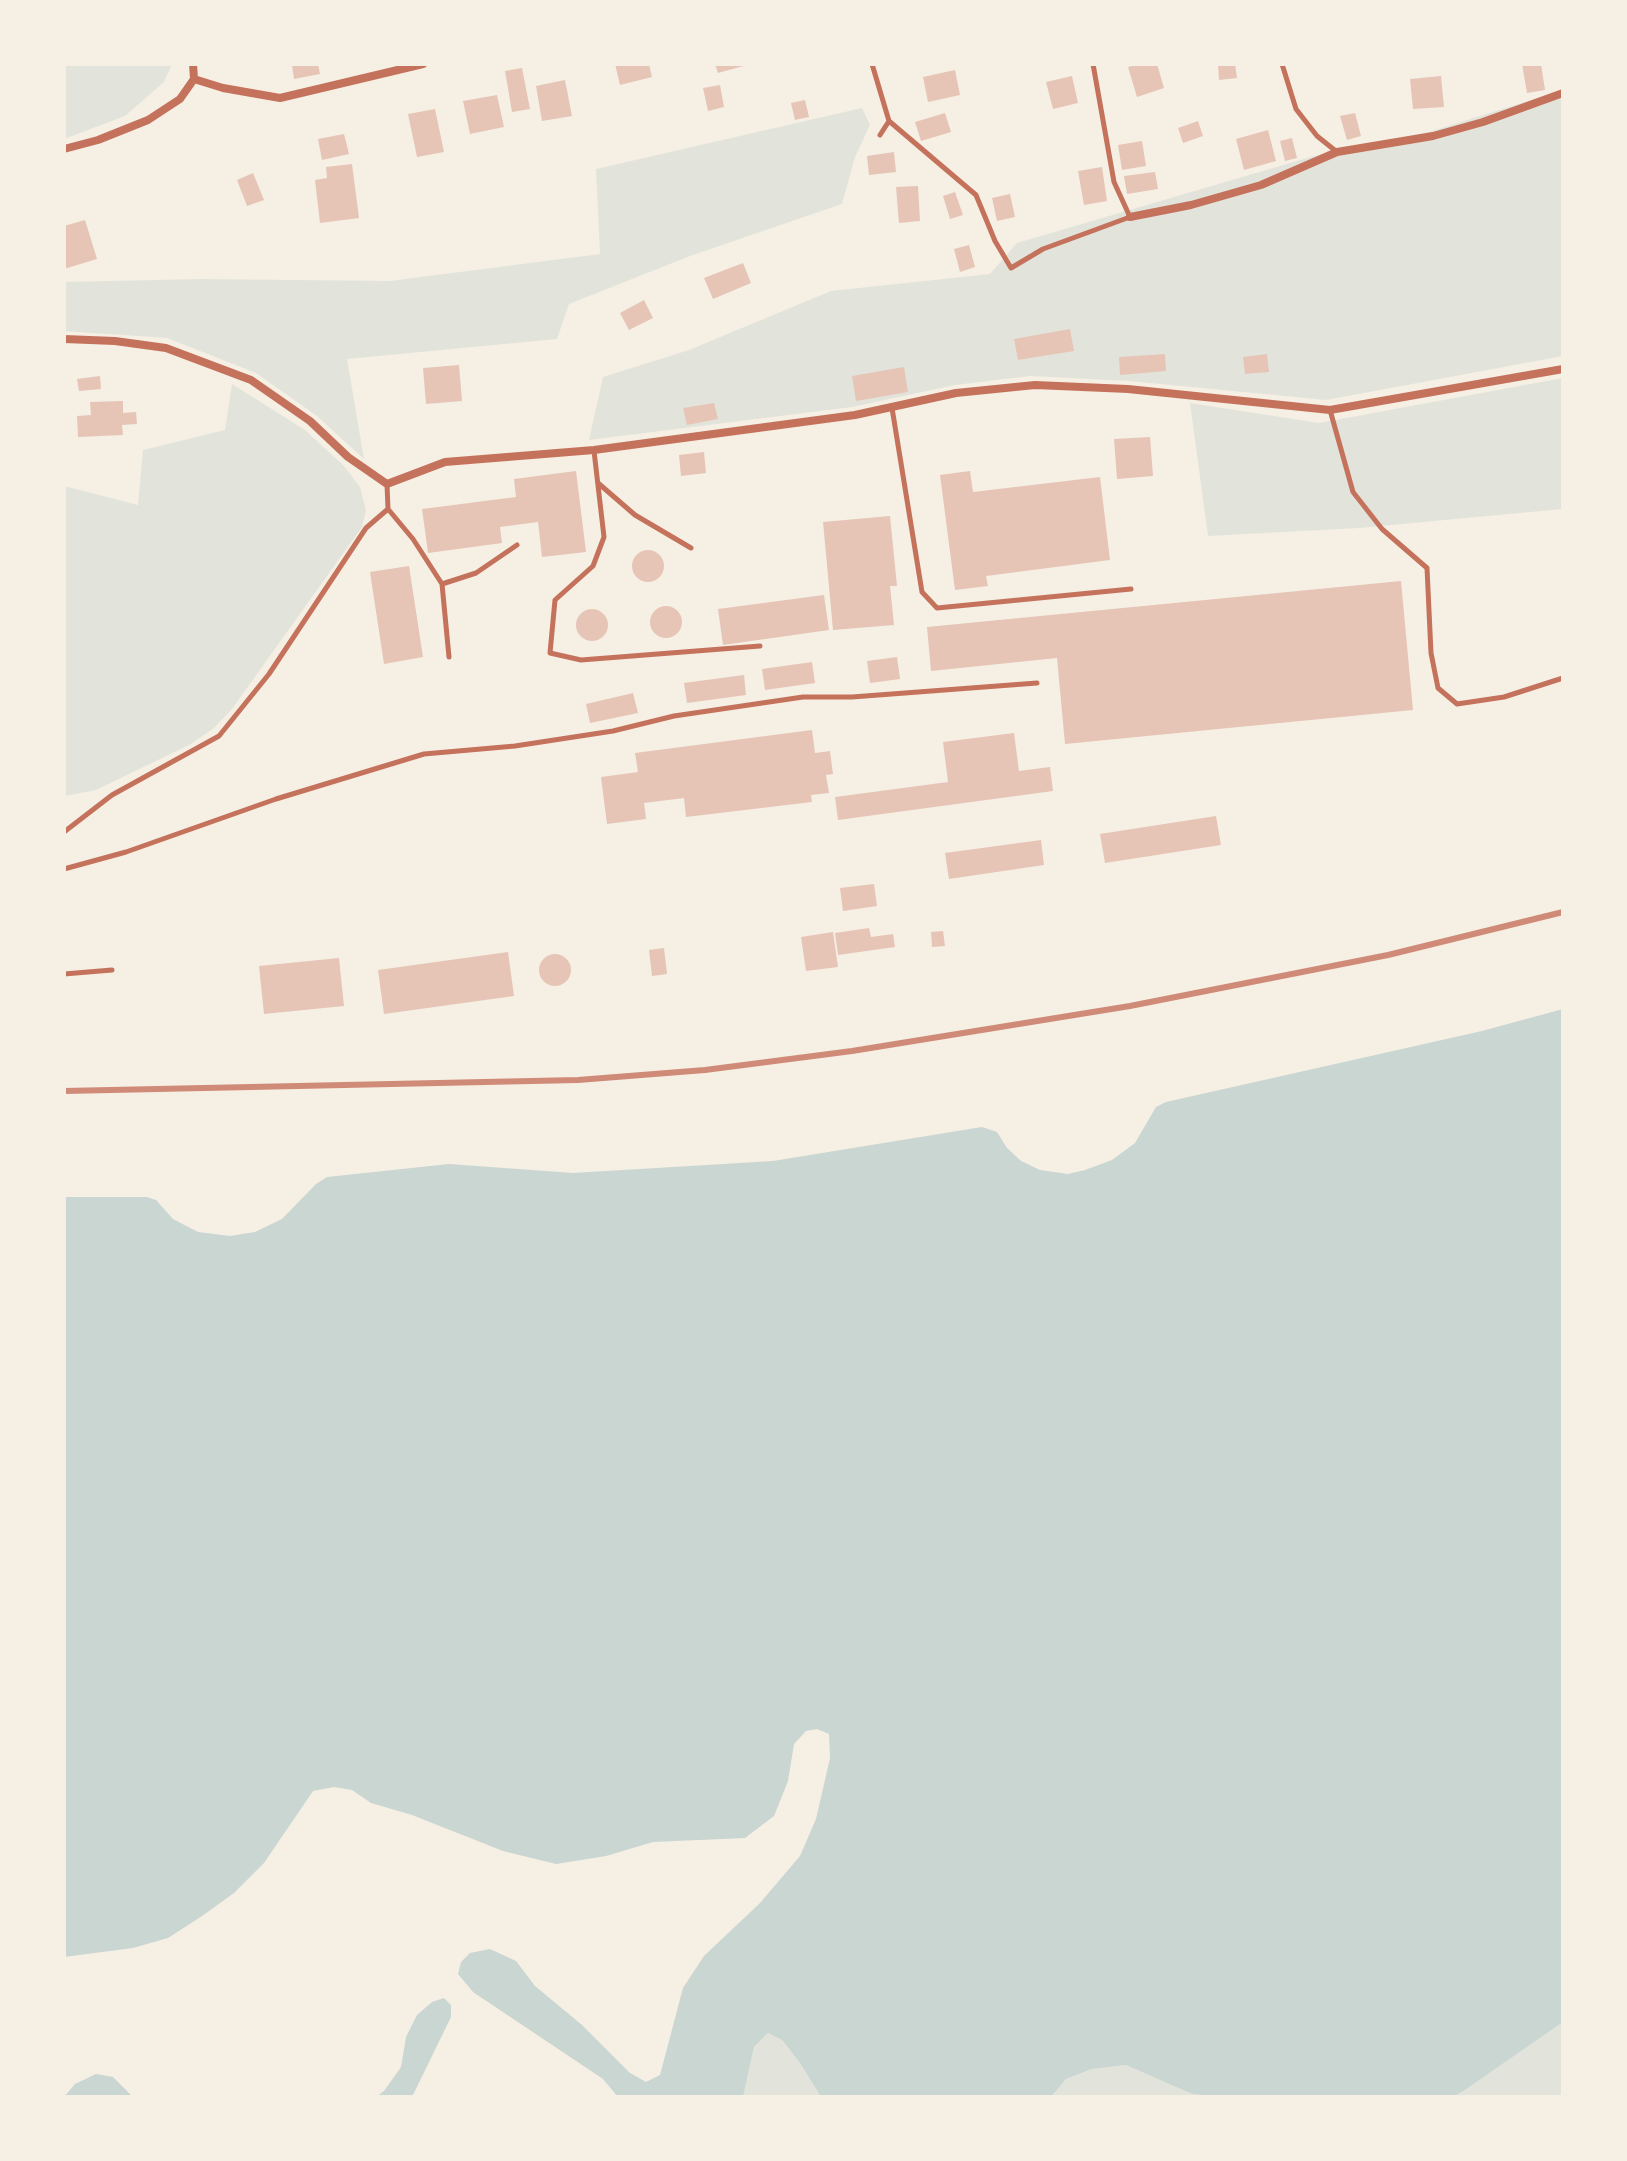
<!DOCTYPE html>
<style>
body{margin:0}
#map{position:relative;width:1627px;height:2161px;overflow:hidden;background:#f6efe4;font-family:Mulish,sans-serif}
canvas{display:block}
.frame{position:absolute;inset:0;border:66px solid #f6efe4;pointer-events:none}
</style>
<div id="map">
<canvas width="1627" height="2161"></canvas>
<div class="frame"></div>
</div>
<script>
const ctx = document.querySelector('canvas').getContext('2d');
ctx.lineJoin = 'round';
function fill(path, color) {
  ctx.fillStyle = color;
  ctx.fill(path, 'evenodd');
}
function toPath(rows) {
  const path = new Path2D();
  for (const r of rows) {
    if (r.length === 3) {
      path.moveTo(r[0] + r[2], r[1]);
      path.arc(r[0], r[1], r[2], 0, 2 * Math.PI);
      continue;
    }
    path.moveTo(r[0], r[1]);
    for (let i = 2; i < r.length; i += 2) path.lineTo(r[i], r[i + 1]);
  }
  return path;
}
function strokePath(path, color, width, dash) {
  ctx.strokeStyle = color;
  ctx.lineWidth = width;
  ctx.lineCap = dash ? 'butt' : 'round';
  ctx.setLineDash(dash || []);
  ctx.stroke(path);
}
fill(toPath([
 [64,64,172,64,164,82,125,116,64,139],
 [1563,90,1563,356,1326,400,1129,381,1030,376,955,385,852,407,589,440,603,377,689,350,831,291,990,274,1017,243,1314,156,1429,132],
 [862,108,870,125,855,157,842,204,690,256,569,304,557,339,347,359,364,459,317,416,256,373,167,338,64,331,64,282,200,279,390,281,600,254,596,169],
 [1563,378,1563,509,1359,528,1208,536,1190,403,1319,423],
 [232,384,305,430,344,466,360,487,366,510,362,527,232,709,214,728,191,744,96,790,64,796,64,486,138,505,143,450,225,430],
 [1563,2022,1563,2097,1453,2097,1465,2090],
 [768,2033,781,2039,800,2063,821,2097,743,2097,754,2047],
 [1126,2065,1192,2094,1219,2097,1051,2097,1066,2079,1092,2069]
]), '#e2e4dc');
fill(toPath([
 [1563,1009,1563,2022,1465,2090,1453,2097,1219,2097,1192,2094,1126,2065,1092,2069,1066,2079,1051,2097,821,2097,800,2063,782,2040,768,2033,754,2047,743,2097,618,2097,603,2079,473,1992,458,1974,461,1962,470,1953,490,1949,516,1961,535,1986,582,2025,630,2073,646,2082,660,2075,683,1988,704,1956,760,1903,800,1856,816,1819,830,1758,829,1734,817,1729,806,1731,794,1744,788,1781,774,1816,745,1838,653,1842,606,1856,556,1864,503,1851,412,1815,371,1803,352,1790,334,1787,313,1791,264,1863,234,1893,202,1916,168,1938,133,1948,64,1957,64,1197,147,1197,156,1200,173,1219,198,1232,230,1236,255,1232,282,1219,316,1184,327,1177,449,1164,573,1173,773,1161,982,1127,997,1132,1007,1148,1021,1161,1040,1170,1068,1174,1085,1170,1112,1160,1135,1143,1156,1107,1166,1102,1482,1031],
 [444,1998,451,2005,451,2017,412,2097,376,2097,384,2091,401,2067,406,2037,417,2015,432,2002],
 [96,2074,113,2077,133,2097,64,2097,75,2084]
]), '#c9d6d2');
fill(toPath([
 [318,64,320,74,294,79,292,65],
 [615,64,649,64,652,77,620,85],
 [715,64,747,64,747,65,718,73],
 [1139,64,1157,64,1164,88,1137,97,1128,67],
 [1218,64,1235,64,1237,78,1219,80],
 [1522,64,1541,64,1545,90,1527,93],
 [522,68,530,109,512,112,505,71],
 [955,70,960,95,928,102,923,77],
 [1072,76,1078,103,1053,109,1046,82],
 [1441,76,1444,107,1413,109,1410,79],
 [565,80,572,116,542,121,536,86],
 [720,85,724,107,708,111,703,88],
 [497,95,504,127,470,134,463,101],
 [805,100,809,117,795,120,791,103],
 [435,109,444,152,417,157,408,114],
 [945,113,951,132,921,141,915,122],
 [1355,113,1361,136,1347,140,1340,116],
 [1198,121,1203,136,1183,143,1178,128],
 [1268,130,1276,161,1244,170,1236,139],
 [344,134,349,154,322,160,318,139],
 [1292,138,1297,158,1285,161,1280,141],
 [1142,141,1146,166,1122,170,1118,145],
 [894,152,896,172,869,175,867,156],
 [352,164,359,218,320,223,315,180,327,178,326,167],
 [1102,167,1107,201,1084,205,1078,171],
 [1155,172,1158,189,1127,194,1124,176],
 [253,173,264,200,247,206,237,180],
 [918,186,920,221,899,223,896,187],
 [955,192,963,215,950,219,943,196],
 [1010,194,1015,217,997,221,992,198],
 [85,220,97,259,64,269,64,226],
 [969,245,975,267,960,272,954,249],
 [743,263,751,283,713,299,704,278],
 [644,300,653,318,629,330,620,313],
 [1070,329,1074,351,1018,360,1014,339],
 [1165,354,1166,371,1120,375,1119,357],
 [1267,354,1269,372,1245,374,1243,357],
 [459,365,462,401,426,404,423,368],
 [904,367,908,392,856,401,852,376],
 [100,376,101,389,79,391,77,379],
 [123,401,123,413,136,412,137,424,122,425,123,435,78,437,77,416,91,415,90,402],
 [714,403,718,419,687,425,683,408],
 [1150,437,1153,476,1117,479,1114,439],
 [704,452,706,473,681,476,679,455],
 [576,471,586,552,542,557,538,522,500,527,502,543,428,553,422,509,516,497,514,479],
 [970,471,973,492,1100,477,1110,560,986,576,988,586,955,590,940,475],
 [890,516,897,586,890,586,894,625,833,630,823,522],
 [648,566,16],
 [409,566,423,657,384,664,370,572],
 [1401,581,1413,710,1065,744,1057,658,931,671,927,627],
 [824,595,829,630,723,645,718,609],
 [666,622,16],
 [592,625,16],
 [897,657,900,679,870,683,867,661],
 [812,662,815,683,765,690,762,669],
 [744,675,746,695,687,703,684,683],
 [633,693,638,713,590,723,586,704],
 [812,730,815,753,830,751,833,774,826,775,829,793,811,795,812,802,686,817,684,798,644,803,646,819,607,824,601,777,638,772,635,753],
 [1014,733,1019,771,1050,767,1053,791,838,820,835,797,948,782,943,742],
 [1216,816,1221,845,1105,863,1100,834],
 [1041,840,1044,865,949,879,945,853],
 [874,884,877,906,843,911,840,888],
 [869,928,871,937,893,934,895,947,838,955,835,933],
 [943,931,945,946,932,947,931,932],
 [833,932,838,967,806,971,801,937],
 [664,948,667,974,652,976,649,950],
 [508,952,514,996,384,1014,378,970],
 [555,970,16],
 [339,958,344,1006,264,1014,259,966]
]), '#e6c5b7');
strokePath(toPath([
 [872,64,889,121,880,135],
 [1282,64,1296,109,1317,136,1337,152],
 [889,121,976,195,995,241,1011,268,1043,249,1130,217,1114,182,1093,64],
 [892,408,922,592,937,608,1131,589],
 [1330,410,1353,492,1382,529,1427,568,1431,653,1438,688,1457,704,1504,697,1563,678],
 [594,451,604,537,593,566,555,600,550,653,581,660,760,646],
 [598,483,635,515,691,548],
 [388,509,413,539,442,584,449,657],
 [442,584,476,573,517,545],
 [64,832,112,795,219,736,269,674,366,528,388,509,387,484],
 [64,869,126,852,276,799,424,754,515,746,613,731,674,716,803,697,852,697,1037,683],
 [64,974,112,970]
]), '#c5725c', 5);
strokePath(toPath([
 [194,79,223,88,280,98,423,64],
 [64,149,98,140,148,120,180,99,194,79,193,64],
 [1130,217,1191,205,1261,185,1337,152,1433,136,1483,122,1563,93],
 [64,339,115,341,166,348,251,380,310,421,348,457,387,484,445,462,594,450,855,415,956,393,1035,385,1128,389,1330,410,1563,369]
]), '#c5725c', 8);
strokePath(toPath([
 [64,1091,578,1080,705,1070,852,1051,1130,1006,1388,955,1563,912]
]), '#cf8b77', 6);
</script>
